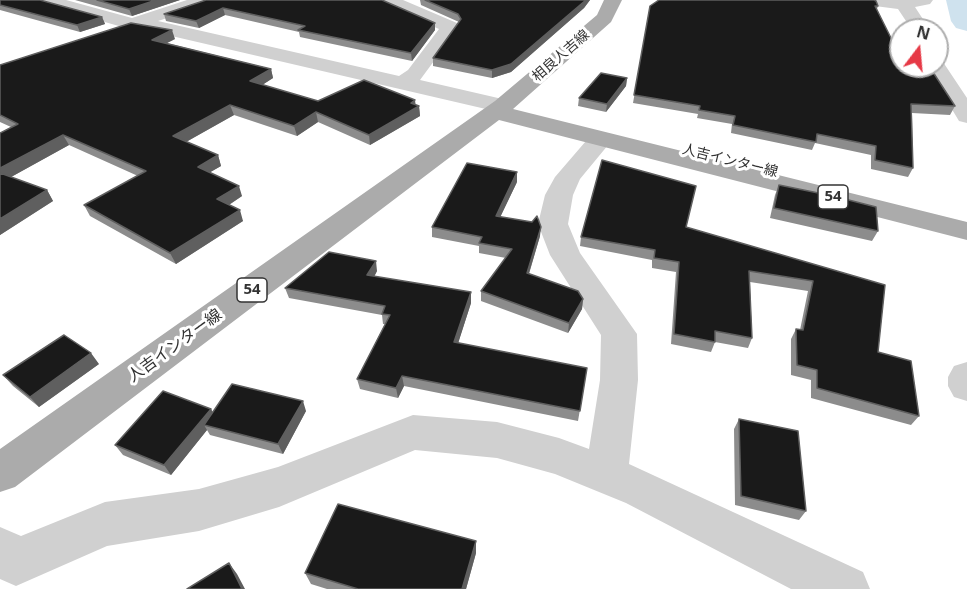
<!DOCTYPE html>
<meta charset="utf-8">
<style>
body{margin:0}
#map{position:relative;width:967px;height:589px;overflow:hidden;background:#fff;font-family:"Open Sans",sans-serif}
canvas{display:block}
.north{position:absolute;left:889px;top:18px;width:60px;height:60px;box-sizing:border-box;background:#fff;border:2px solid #adadad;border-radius:50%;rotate:16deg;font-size:16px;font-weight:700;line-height:24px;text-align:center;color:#333}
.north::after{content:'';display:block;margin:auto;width:21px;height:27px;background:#e63946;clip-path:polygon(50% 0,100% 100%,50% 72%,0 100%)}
</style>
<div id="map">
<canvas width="967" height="589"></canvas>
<div class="north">N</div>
</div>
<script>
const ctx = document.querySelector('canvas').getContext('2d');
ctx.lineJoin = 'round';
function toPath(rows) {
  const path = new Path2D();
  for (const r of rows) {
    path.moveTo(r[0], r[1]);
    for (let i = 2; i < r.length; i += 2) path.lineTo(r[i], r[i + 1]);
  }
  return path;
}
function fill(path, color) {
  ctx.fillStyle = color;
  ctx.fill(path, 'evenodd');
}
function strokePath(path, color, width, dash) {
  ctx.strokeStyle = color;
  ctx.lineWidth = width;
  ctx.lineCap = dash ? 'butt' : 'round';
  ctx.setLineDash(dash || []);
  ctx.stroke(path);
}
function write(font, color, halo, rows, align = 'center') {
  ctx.font = font + ' "Open Sans","Noto Sans JP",sans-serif';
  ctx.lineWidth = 6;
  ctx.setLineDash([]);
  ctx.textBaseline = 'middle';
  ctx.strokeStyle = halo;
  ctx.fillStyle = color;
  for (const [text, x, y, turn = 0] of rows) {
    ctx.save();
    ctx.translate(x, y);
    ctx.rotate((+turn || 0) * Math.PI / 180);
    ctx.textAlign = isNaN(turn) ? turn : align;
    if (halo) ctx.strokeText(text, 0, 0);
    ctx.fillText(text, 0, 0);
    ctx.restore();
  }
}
fill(toPath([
 [946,0,967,0,967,31,956,28,951,21,946,0]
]), '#cfe2ee');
fill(toPath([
 [38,0,66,0,132,18,187,0,213,0,210,4,158,21,399,76,408,70,439,29,382,4,379,0,403,0,457,23,459,27,420,80,511,101,514,106,511,111,503,113,150,31,133,30,41,4,38,0],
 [858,0,933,0,930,4,915,7,930,30,912,30,898,9,867,5,858,0],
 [937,60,943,62,967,98,967,123,959,121,926,66,937,66,937,60],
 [601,132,610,134,613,139,580,179,573,195,568,224,580,253,637,334,638,380,629,464,863,572,870,589,791,589,626,503,555,474,497,458,415,450,279,507,199,531,107,546,16,586,0,579,0,527,21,536,105,502,199,489,278,467,413,415,497,422,559,438,589,449,600,380,601,335,550,255,538,224,545,195,555,177,592,134,601,132],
 [967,362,967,401,954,397,948,386,948,377,954,366,967,362]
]), '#d0d0d0');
fill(toPath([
 [604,0,622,0,611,22,513,109,967,222,967,240,499,120,15,487,0,492,0,449,495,101,597,15,604,0]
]), '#ababab');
fill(toPath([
 [0,0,102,17,105,24,80,32,0,10],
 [75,0,180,0,132,16],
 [206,0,435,23,435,30,412,61,300,37,299,32,225,15,199,28,166,21,164,14],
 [420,0,590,0,584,8,511,72,492,78,433,66,433,58,459,22,421,5],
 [650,6,878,6,877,9,900,58,955,106,950,115,912,113,913,168,908,177,871,169,871,155,815,143,812,150,731,133,732,124,697,118,698,114,633,103],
 [175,39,167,43,271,69,273,78,262,85,318,101,415,105,419,106,420,116,370,145,318,122,297,136,234,115,186,142,218,155,221,166,210,172,242,196,229,205,243,221,176,264,90,216,84,205,138,176,69,145,11,177,47,190,53,201,0,235,0,133,11,127,0,122,0,65],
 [627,78,626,86,606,112,578,106,579,98],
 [517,182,500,217,540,236,529,274,583,299,582,309,568,333,481,301,481,291,506,258,479,253,479,246,432,237,432,227],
 [779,185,878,231,872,241,770,218,775,195],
 [686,227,885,285,878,352,919,416,911,425,811,398,811,380,791,375,791,339,796,329,800,330,808,291,750,282,752,338,748,348,715,342,711,352,671,344,676,272,652,268,652,260,580,246,581,237],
 [377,271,374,277,471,292,471,303,458,343,587,368,578,421,404,386,398,398,360,389,357,379,385,324,383,324,382,315,289,298,285,288],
 [99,364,39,407,13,386,3,375],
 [306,411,283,454,210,435,207,430,171,475,123,455,115,445,213,412],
 [739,419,806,511,799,520,735,505,734,429],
 [476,553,466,589,327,589,311,584,305,573]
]), '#8c8c8c');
fill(toPath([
 [156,0,180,0,132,16,129,9],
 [586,0,590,0,584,8,511,72,492,78,492,70],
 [223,8,225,15,199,28,196,21],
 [102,17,105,24,80,32,77,25],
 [435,23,435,30,412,61,411,53],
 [172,30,175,39,155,49,152,40],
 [271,69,273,78,253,91,250,81],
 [627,78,626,86,606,112,607,104],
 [415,100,416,108,419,106,420,116,370,145,369,135],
 [230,105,234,115,177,147,173,136],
 [316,112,318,122,297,136,294,126],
 [63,135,69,145,2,182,0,178,0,168],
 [218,155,221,166,202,177,198,167],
 [517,172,517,182,496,226,496,216],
 [239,186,242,196,221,210,217,199],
 [47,190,53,201,0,235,0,219],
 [240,210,243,221,176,264,170,253],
 [541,227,540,236,526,283,527,273],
 [376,261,377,271,369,286,367,275],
 [471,292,471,303,455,353,454,342],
 [583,299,582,309,568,333,569,323],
 [91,353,99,364,39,407,30,397],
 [402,376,404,386,398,398,396,388],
 [303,401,306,411,283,454,278,444],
 [211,409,217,419,204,425,207,430,171,475,164,465],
 [476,541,476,553,466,589,462,589],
 [229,563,237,574,245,589,242,589]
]), '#5f5f5f');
const building = toPath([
 [0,0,40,0,102,17,77,25,0,5,0,0],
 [97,0,156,0,129,9,97,0],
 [206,0,382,0,435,23,411,53,298,30,305,26,223,8,196,21,164,14,206,0],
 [425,0,586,0,511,64,492,70,433,58,461,19,458,14,425,0],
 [659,0,874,0,876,1,878,6,875,6,901,58,901,66,929,66,955,106,911,104,913,168,875,160,876,146,817,134,816,142,733,125,735,116,699,110,700,106,634,95,650,6,659,0],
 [131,23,172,30,152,40,271,69,250,81,318,101,364,80,415,100,411,103,419,106,369,135,316,112,294,126,230,105,173,136,218,155,198,167,239,186,217,199,240,210,170,253,84,205,146,171,63,135,0,168,0,133,18,124,0,115,0,65,131,23],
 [601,73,627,78,607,104,579,98,601,73],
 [602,160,696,186,686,227,885,285,878,352,911,361,919,416,817,388,817,370,797,365,796,329,803,330,813,281,749,271,752,338,715,331,715,342,674,334,679,262,654,258,655,250,581,237,602,160],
 [467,163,517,172,496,216,532,222,537,216,541,227,527,273,578,291,583,299,569,323,481,291,512,249,479,243,482,237,432,227,467,163],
 [0,173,47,190,0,219,0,173],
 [779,185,833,196,876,207,878,231,774,208,779,185],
 [329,252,376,261,367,275,471,292,454,342,587,368,580,411,402,376,396,388,357,379,390,315,382,314,385,306,285,288,329,252],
 [64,335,91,353,30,397,3,375,64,335],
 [232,384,303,401,278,444,204,425,232,384],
 [163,391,211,409,164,465,115,445,163,391],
 [739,419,798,431,806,511,741,496,739,419],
 [338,504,476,541,462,589,358,589,305,573,338,504],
 [229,563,242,589,187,589,229,563]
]);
fill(building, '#1a1a1a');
strokePath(building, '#5f5f5f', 1.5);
write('14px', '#333', '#fff', [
 ["相良人吉線",561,56,-41],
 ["人吉インター線",730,161,14]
]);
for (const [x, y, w] of [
 [833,197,30],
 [252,290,30]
]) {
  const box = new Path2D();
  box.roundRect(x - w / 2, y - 12, w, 24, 4.5);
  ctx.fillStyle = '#fff';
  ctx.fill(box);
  strokePath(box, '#333', 1.5);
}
write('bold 15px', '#333', null, [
 ["54",833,197],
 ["54",252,290]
]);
write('16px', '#333', '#fff', [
 ["人吉インター線",175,346,-36]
]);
</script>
